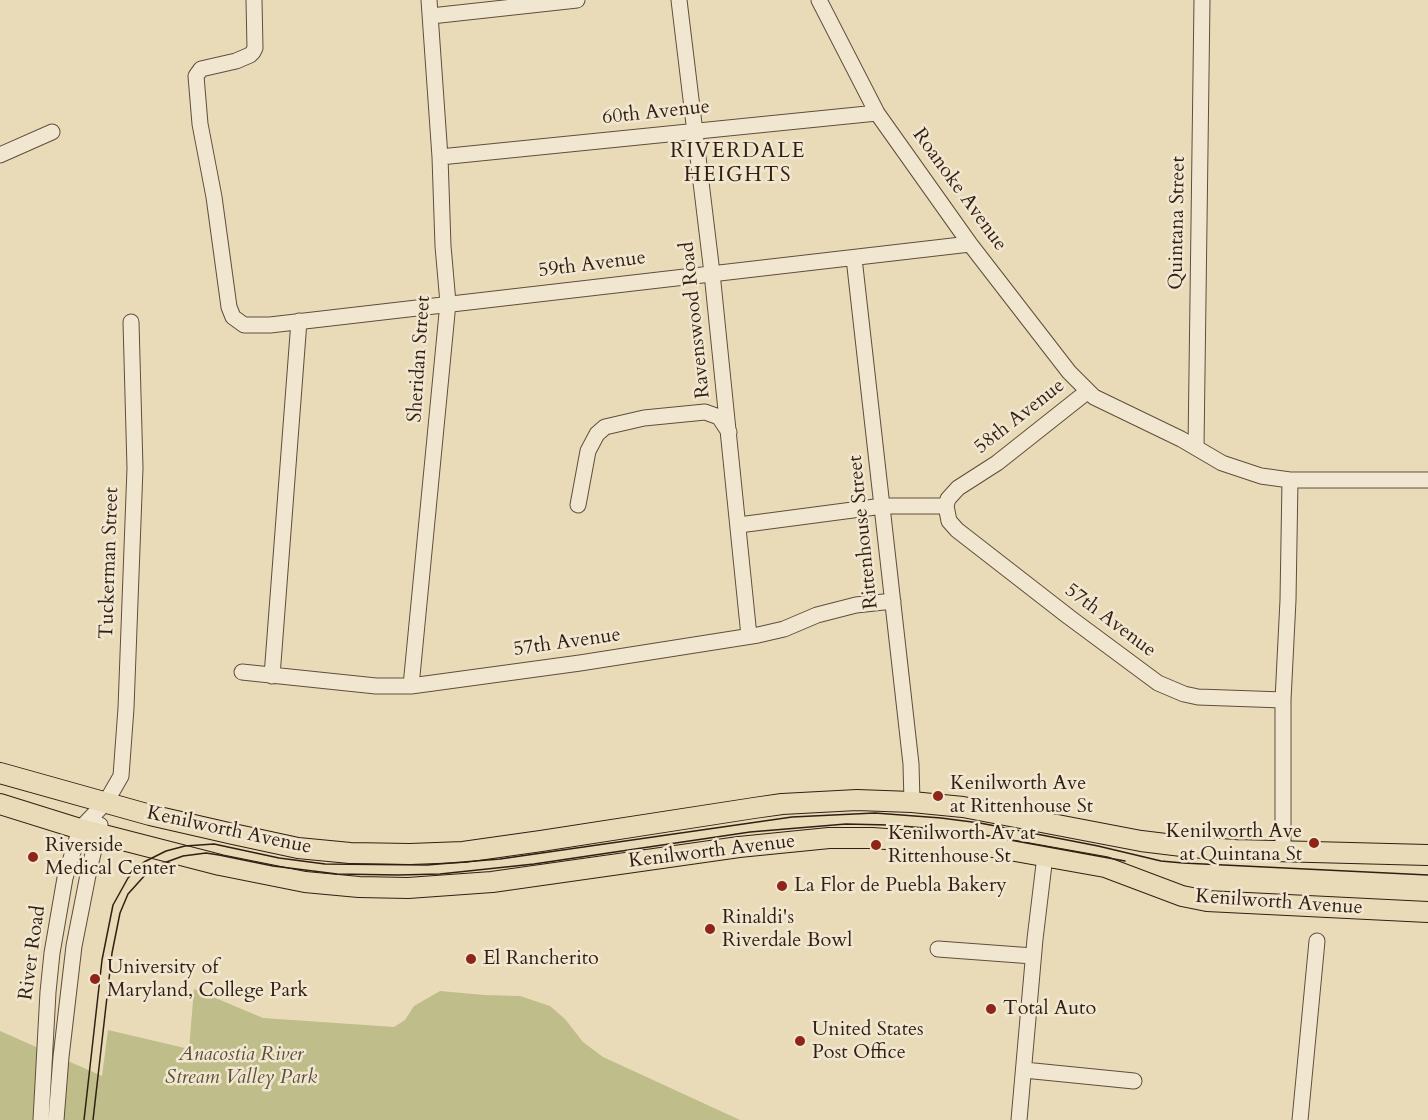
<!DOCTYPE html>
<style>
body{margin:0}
canvas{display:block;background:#e9dab8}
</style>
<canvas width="1428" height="1120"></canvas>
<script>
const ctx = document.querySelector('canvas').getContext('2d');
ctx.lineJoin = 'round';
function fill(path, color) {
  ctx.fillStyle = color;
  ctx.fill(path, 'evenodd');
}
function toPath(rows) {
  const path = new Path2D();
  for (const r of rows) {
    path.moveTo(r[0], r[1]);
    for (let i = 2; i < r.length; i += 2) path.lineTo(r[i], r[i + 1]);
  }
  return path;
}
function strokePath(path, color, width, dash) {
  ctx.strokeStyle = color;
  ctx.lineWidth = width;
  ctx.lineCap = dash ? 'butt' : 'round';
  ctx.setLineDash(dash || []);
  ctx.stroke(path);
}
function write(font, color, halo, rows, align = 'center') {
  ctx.font = font + ' Cardo,serif';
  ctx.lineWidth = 5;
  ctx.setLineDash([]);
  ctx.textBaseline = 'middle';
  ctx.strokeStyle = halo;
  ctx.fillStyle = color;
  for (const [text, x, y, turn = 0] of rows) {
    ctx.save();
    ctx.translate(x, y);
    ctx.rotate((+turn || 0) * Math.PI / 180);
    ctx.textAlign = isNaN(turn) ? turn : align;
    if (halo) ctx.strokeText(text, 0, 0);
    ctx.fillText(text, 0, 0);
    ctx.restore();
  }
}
fill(toPath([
 [194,989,263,1018,394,1027,405,1020,414,1006,440,991,484,995,520,996,550,1006,565,1019,583,1042,603,1057,740,1120,0,1120,0,1031,102,1076,108,1030,189,1049]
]), '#bfbd89');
const minor = toPath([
 [254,0,255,48,253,52,250,55,236,61,201,69,196,76,200,124,214,197,229,307,233,317,244,325,270,325,970,244],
 [679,0,712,273,749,636],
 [819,0,877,113,970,244,1069,372,1094,397,1181,439,1222,463,1261,476,1290,480,1428,480],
 [431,16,577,0],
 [0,155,52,132],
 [440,157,877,113],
 [854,258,911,764,912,802],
 [1196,447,1202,0],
 [578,505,588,451,597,434,605,427,644,418,705,412,719,417,729,432],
 [946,506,949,521,957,530,1069,617,1158,683,1184,694,1198,697,1283,700],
 [946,506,948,499,958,488,997,463,1088,391],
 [739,525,883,506,946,506],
 [242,672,376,686,411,686,580,663,758,635,784,629,817,615,856,605,893,601],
 [272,676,299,321],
 [411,686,448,303,443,246,440,157,429,0],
 [1283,851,1283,700,1288,600,1290,480],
 [938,949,1033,956],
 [1024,1070,1134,1081],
 [41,1120,48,992,52,953,65,878,80,829,106,802,121,776,126,708,135,468,131,322],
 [56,1120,61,1057,74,946,89,870,100,825],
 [1019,1120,1035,939,1045,856],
 [1300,1120,1317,941]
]);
const major = toPath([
 [0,773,150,815,233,834,298,848,350,853,410,854,463,852,541,841,754,808,782,804,857,800,912,802,963,807,1141,841,1190,847,1235,850,1428,855],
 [0,804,80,829,220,865,305,882,359,887,408,888,492,882,739,847,829,838,872,838,987,846,1105,867,1182,896,1207,901,1428,912]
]);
strokePath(minor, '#604e3c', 17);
strokePath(major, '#321f12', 22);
strokePath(minor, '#f1e7d1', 15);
strokePath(major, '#e9dab8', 20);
strokePath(toPath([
 [84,1120,102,960,113,905,128,878,144,862,166,851,185,846,214,844,279,858,325,864,427,865,500,859,792,817,875,813,941,818,980,823,1098,846,1161,861,1183,863,1428,875],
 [93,1120,112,953,120,913,128,894,146,874,161,864,183,856,206,853,219,855,273,866,337,874,398,875,440,874,534,864,750,832,846,824,889,825,961,831,1125,861]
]), '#321f12', 1.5);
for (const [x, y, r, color] of [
 [938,796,6,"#8f2418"],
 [1314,843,6,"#8f2418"],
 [876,845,6,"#8f2418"],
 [33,857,6,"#8f2418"],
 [782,886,6,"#8f2418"],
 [710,929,6,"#8f2418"],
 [471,959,6,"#8f2418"],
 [95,979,6,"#8f2418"],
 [991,1009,6,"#8f2418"],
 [800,1041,6,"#8f2418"]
]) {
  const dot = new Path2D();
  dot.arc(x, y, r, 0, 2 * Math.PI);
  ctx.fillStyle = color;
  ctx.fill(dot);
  strokePath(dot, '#f1e7d1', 2);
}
write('20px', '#321f12', '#f1e7d1', [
 ["60th Avenue",656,113,-6],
 ["Roanoke Avenue",959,190,54],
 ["Quintana Street",1178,223,-89],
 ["59th Avenue",592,265,-7],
 ["Ravenswood Road",696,320,-96],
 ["Sheridan Street",420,359,-86],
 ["58th Avenue",1020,417,-38],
 ["Rittenhouse Street",864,532,-96],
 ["Tuckerman Street",110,563,-88],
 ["57th Avenue",1110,621,37],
 ["57th Avenue",567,643,-8],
 ["Kenilworth Avenue",229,831,12],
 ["Kenilworth Avenue",712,852,-7],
 ["Kenilworth Avenue",1279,903,4],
 ["River Road",33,953,-82]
]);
write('20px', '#321f12', '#f1e7d1', [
 ["Kenilworth Ave",950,784],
 ["at Rittenhouse St",950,807],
 ["Kenilworth Ave",1302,832,"right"],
 ["at Quintana St",1302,855,"right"],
 ["Kenilworth Av at",888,834],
 ["Rittenhouse St",888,857],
 ["Riverside",45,846],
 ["Medical Center",45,869],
 ["La Flor de Puebla Bakery",794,886],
 ["Rinaldi's",722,918],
 ["Riverdale Bowl",722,941],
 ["El Rancherito",483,959],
 ["University of",107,968],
 ["Maryland, College Park",107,991],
 ["Total Auto",1003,1009],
 ["United States",812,1030],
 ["Post Office",812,1053]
], 'left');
write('italic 20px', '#5c4e36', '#f1e7d1', [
 ["Anacostia River",241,1055],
 ["Stream Valley Park",241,1078]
]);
ctx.letterSpacing = '1.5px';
write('21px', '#321f12', '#f1e7d1', [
 ["RIVERDALE",738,152],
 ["HEIGHTS",738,176]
]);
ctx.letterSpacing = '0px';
</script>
